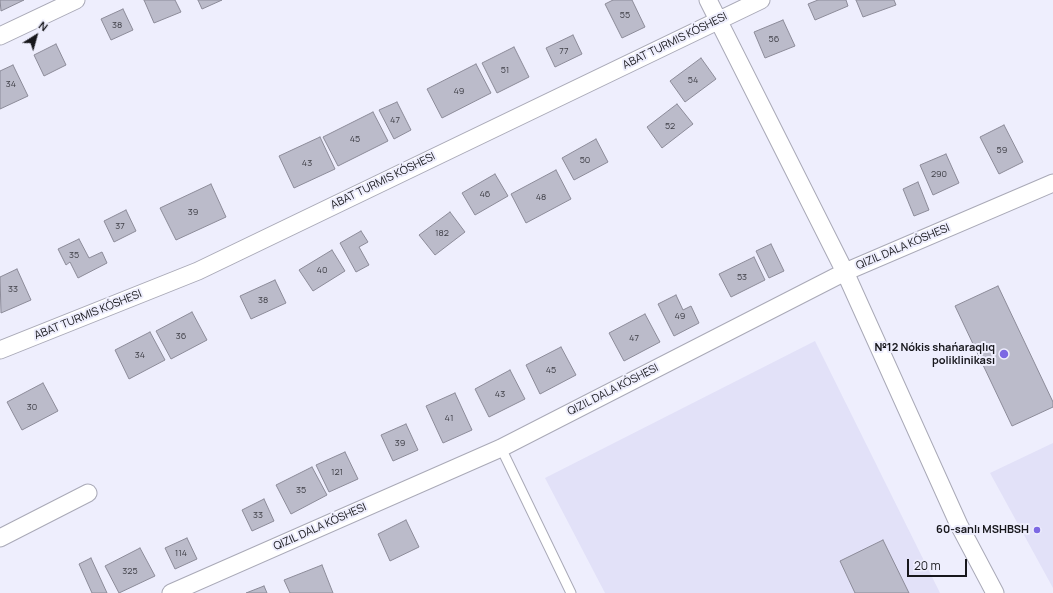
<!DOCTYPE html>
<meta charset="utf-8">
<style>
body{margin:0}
#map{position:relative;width:1053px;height:593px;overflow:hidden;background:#eeeefd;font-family:Manrope,sans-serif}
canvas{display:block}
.north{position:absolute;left:16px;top:16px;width:40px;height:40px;-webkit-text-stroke:3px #eeeefd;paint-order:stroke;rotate:37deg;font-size:11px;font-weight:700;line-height:16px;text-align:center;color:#17171c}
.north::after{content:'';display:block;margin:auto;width:14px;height:18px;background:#17171c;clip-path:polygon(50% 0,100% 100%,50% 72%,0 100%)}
.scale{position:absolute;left:907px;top:559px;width:60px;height:18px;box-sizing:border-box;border:2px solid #17171c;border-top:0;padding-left:5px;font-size:12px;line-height:14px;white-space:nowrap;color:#17171c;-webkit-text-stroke:3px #eeeefd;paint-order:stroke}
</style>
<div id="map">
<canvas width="1053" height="593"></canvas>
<div class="north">N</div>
<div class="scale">20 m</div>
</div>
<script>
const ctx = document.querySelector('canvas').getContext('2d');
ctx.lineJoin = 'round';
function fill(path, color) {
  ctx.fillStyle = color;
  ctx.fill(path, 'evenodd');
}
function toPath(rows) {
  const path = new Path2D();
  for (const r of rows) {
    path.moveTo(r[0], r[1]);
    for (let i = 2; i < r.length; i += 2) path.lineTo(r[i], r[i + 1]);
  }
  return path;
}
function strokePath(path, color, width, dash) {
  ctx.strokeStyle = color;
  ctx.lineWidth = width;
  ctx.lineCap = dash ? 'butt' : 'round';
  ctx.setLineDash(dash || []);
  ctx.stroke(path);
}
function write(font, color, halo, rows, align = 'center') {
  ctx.font = font + ' Manrope,sans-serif';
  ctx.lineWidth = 4;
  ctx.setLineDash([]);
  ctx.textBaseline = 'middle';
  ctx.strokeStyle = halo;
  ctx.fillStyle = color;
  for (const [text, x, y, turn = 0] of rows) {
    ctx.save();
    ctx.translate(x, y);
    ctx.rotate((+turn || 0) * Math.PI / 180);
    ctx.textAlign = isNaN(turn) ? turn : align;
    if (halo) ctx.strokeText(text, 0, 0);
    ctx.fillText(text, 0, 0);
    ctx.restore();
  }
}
fill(toPath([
 [815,341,940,593,605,593,545,478],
 [1053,443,1053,588,990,473]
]), '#e2e1f8');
const building = toPath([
 [0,0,24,0,1,11,0,0],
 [144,0,175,0,181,12,154,23,144,0],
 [198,0,222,0,202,9,198,0],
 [613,0,632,0,645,27,622,38,605,4,613,0],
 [818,0,846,0,848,6,815,20,808,4,818,0],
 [856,0,894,0,896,5,863,17,856,0],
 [123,9,133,30,111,40,101,19,123,9],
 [783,20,795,46,765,58,754,32,783,20],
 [573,35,582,54,555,67,546,48,573,35],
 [56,44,66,65,44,76,34,55,56,44],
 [514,47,529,77,497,93,482,63,514,47],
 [701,58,716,79,685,102,670,81,701,58],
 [476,64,491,93,442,118,427,89,476,64],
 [13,65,28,96,0,109,0,71,13,65],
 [397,102,411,130,394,139,379,110,397,102],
 [677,104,693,124,662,148,647,127,677,104],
 [373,112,388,141,338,166,323,137,373,112],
 [1004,125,1023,162,999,174,980,137,1004,125],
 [320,137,335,169,294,188,279,156,320,137],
 [596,139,608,162,574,180,562,158,596,139],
 [946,154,959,183,933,195,920,165,946,154],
 [556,170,571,199,526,223,511,194,556,170],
 [495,174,508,196,475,215,462,193,495,174],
 [918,182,929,210,914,216,903,189,918,182],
 [211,184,226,217,176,240,160,208,211,184],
 [126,210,136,231,114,242,104,221,126,210],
 [450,212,465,232,435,255,419,235,450,212],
 [361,231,368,242,359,247,369,265,356,272,340,243,361,231],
 [79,239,89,258,102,252,107,263,78,278,70,262,66,265,58,249,79,239],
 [771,244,784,271,769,278,756,251,771,244],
 [332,250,345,271,313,291,299,270,332,250],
 [754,257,765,280,731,297,719,274,754,257],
 [17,269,31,300,1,313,0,277,17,269],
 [275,280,286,303,251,319,240,296,275,280],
 [998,286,1053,402,1053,407,1012,426,955,306,998,286],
 [676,295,683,310,691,306,699,323,674,336,658,304,676,295],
 [192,312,207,340,171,359,156,331,192,312],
 [645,314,660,342,624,361,609,333,645,314],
 [150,332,165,360,129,379,115,350,150,332],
 [561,347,576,375,540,394,526,365,561,347],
 [510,370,525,399,489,417,475,389,510,370],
 [43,383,58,411,22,430,7,402,43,383],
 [455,393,472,430,443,443,426,406,455,393],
 [406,424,418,450,393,461,381,435,406,424],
 [345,452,358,479,329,492,316,465,345,452],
 [312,467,327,495,291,514,276,485,312,467],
 [264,499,274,521,252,531,242,510,264,499],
 [406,520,419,547,390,561,378,534,406,520],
 [187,538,197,559,175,569,165,548,187,538],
 [883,540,909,593,855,593,840,561,883,540],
 [140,548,155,576,119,593,105,566,140,548],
 [91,558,107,593,92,593,79,564,91,558],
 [322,565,333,593,290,593,284,580,322,565],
 [264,586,267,593,246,593,264,586]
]);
fill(building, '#bbbbca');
strokePath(building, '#8c8b99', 1);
const lane = toPath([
 [501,448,571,593]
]);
const street = toPath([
 [708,0,845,272,959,525,995,593],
 [0,36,76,0],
 [0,350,198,271,761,0],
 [0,538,88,493],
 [171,593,501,448,845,272,1053,183]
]);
strokePath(lane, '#a9a9b7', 11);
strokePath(street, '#a9a9b7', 19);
strokePath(lane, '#fff', 9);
strokePath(street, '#fff', 17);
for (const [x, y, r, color] of [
 [1004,354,5,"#7c68e3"],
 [1037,530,4,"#7c68e3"]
]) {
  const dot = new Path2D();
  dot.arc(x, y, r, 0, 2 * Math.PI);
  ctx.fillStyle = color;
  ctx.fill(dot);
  strokePath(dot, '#eeeefd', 1.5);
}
write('9px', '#404048', null, [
 ["55",625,15],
 ["38",117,25],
 ["56",774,39],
 ["77",564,51],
 ["51",505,70],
 ["54",693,80],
 ["34",11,84],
 ["49",459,91],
 ["47",395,120],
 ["52",670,126],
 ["45",355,139],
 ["59",1002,150],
 ["50",585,160],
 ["43",307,163],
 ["290",939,174],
 ["46",485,194],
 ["48",541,197],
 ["39",193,212],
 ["37",120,226],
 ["182",442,233],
 ["35",74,255],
 ["40",322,270],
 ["53",742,277],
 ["33",13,289],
 ["38",263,300],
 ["49",680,316],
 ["36",181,336],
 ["47",634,338],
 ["34",140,355],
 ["45",551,370],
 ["43",500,394],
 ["30",32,407],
 ["41",449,418],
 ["39",400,443],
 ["121",337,472],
 ["35",301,490],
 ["33",258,515],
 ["114",181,553],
 ["325",130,571]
]);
write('11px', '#17171c', '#eeeefd', [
 ["ABAT TURMIS KÓSHESI",675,41,-26],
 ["ABAT TURMIS KÓSHESI",383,181,-26],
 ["QIZIL DALA KÓSHESI",903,247,-23],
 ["ABAT TURMIS KÓSHESI",88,315,-22],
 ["QIZIL DALA KÓSHESI",613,390,-27],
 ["QIZIL DALA KÓSHESI",320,527,-24]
]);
write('bold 11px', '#17171c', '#eeeefd', [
 ["№12 Nókis shańaraqlıq",995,348],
 ["poliklinikası",995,361],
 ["60-sanlı MSHBSH",1029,530]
], 'right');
</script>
